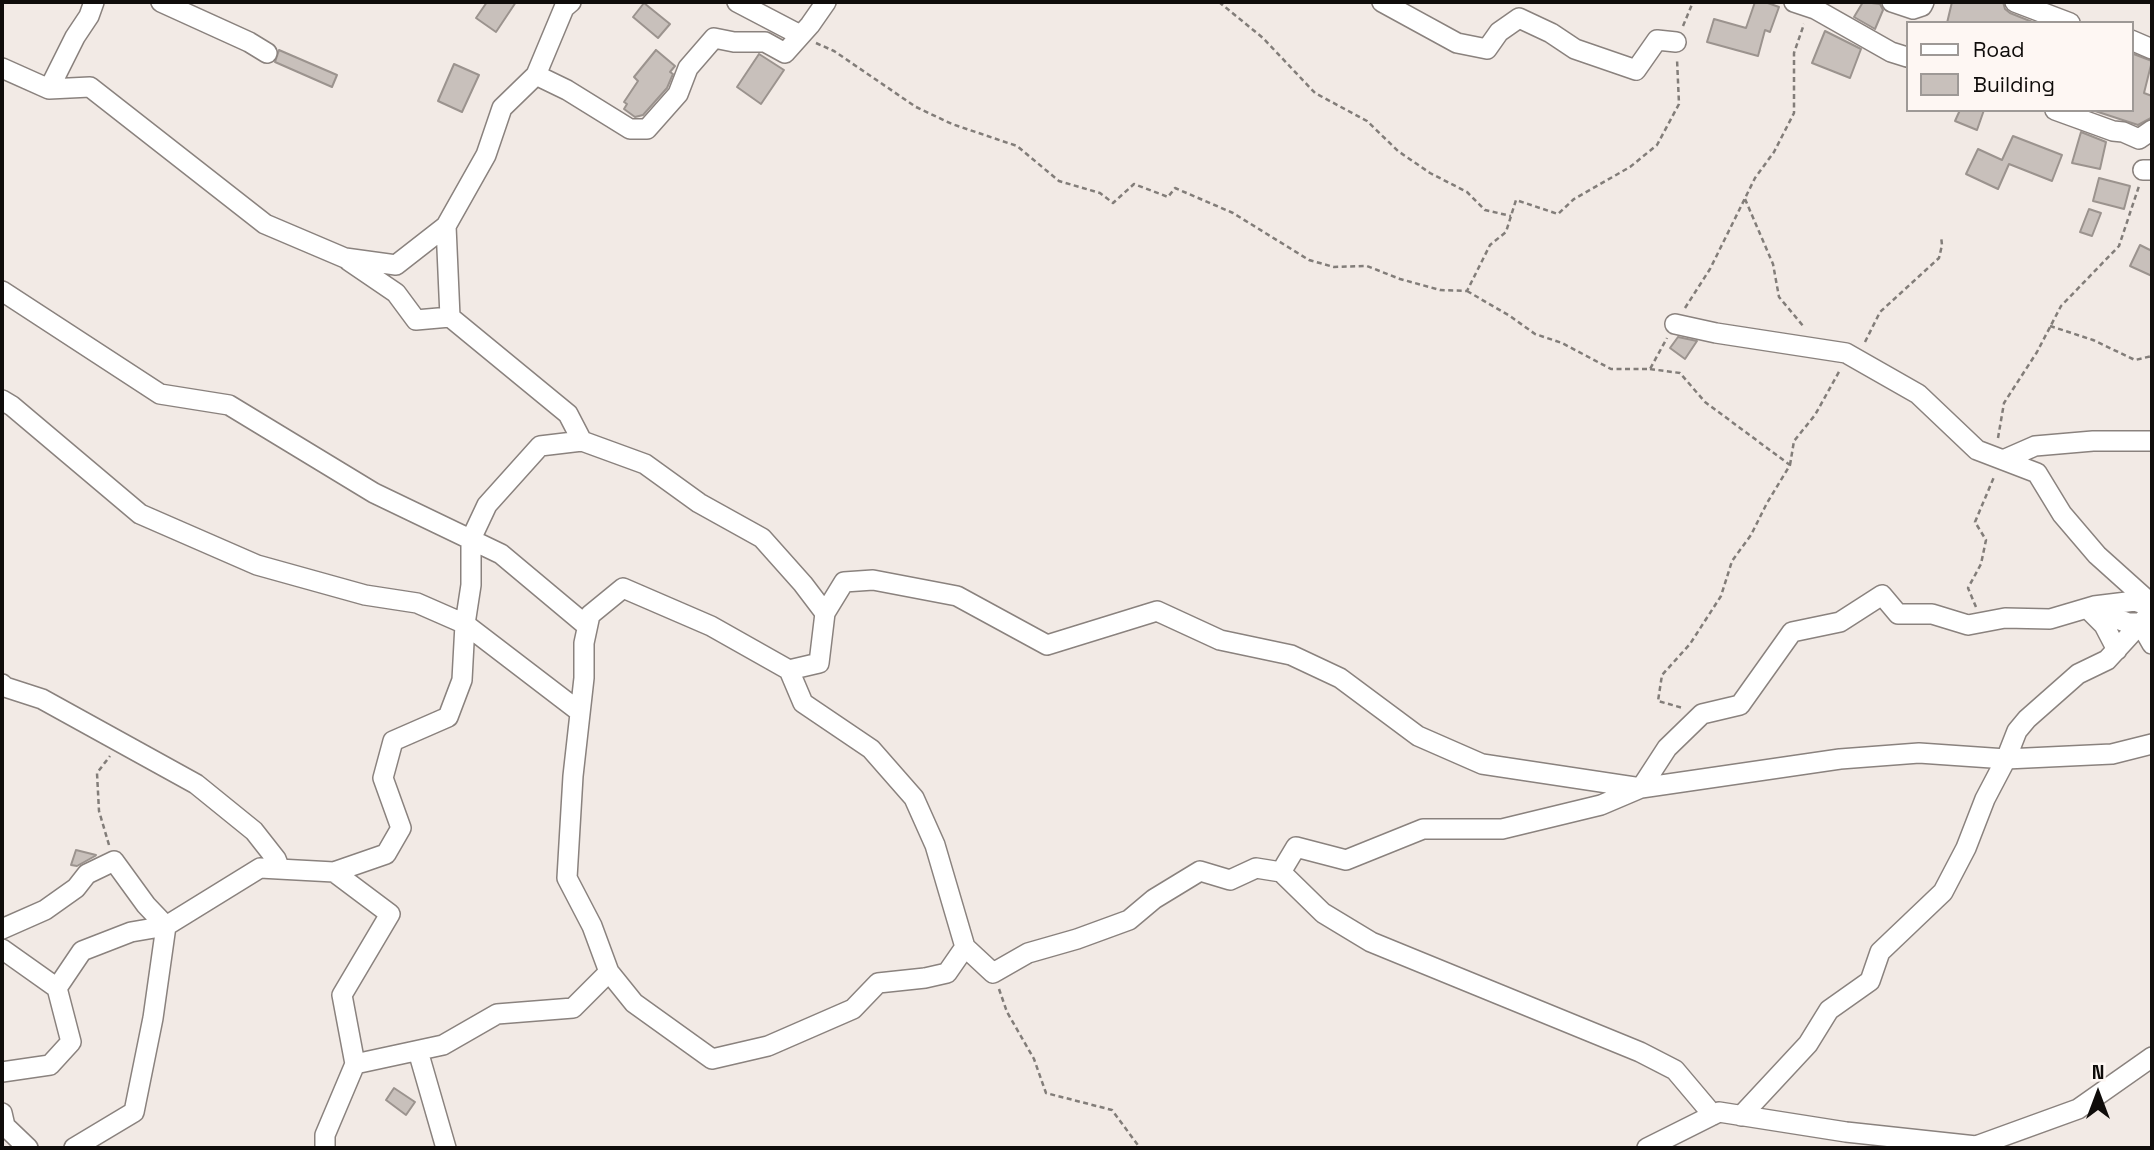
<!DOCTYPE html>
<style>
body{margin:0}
#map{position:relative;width:2154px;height:1150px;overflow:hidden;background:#f2eae5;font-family:"Space Grotesk",sans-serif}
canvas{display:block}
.frame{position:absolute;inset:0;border:4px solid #0f0c0a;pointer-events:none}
.legend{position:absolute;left:1906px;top:21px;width:228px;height:91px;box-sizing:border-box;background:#fef7f3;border:2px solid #9e9996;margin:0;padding:9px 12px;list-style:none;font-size:21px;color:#0f0c0a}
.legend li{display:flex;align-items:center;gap:14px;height:35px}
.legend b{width:35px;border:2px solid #9e9996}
.north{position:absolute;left:2063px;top:1059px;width:70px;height:70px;-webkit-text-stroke:5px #fef7f3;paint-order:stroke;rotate:0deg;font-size:19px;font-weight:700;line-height:28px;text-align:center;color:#0f0c0a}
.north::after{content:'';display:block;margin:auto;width:24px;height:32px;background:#0f0c0a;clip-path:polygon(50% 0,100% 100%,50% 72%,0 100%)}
</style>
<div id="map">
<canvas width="2154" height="1150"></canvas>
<div class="frame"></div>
<ul class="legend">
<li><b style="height:9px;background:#fff"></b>Road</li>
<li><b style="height:19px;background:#c8c0bb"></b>Building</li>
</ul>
<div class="north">N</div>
</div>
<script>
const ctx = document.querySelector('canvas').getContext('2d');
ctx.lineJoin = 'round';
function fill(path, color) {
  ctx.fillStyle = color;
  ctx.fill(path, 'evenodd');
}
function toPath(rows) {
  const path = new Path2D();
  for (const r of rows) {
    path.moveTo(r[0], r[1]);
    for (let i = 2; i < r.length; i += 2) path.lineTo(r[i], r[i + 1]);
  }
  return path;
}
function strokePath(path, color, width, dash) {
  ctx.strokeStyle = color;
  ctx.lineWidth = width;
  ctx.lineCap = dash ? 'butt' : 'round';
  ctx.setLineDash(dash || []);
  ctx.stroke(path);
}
const building = toPath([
 [487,2,516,2,496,32,476,18,487,2],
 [1755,2,1765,2,1779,7,1770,32,1765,30,1758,56,1707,42,1714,19,1746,28,1755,2],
 [1863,2,1880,4,1883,10,1875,29,1854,17,1863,2],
 [1952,2,2003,2,2005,9,2010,13,2035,23,1947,23,1952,2],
 [644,3,670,24,658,38,633,17,644,3],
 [1825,31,1861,49,1850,78,1812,63,1825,31],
 [279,50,337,75,332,87,275,62,279,50],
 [656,50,675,66,670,72,673,74,667,88,643,115,635,117,624,109,627,104,624,102,638,81,634,77,656,50],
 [2131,53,2152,61,2144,93,2152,96,2152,113,2151,118,2138,125,2092,110,2131,110,2131,53],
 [759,54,784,70,761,104,737,87,759,54],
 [454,64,479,75,462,112,438,101,454,64],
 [1960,110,1984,110,1977,130,1955,121,1960,110],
 [2081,132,2106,142,2100,169,2072,163,2081,132],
 [2013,136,2062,155,2052,181,2009,164,1998,189,1966,174,1978,149,2002,160,2013,136],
 [2099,178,2130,186,2124,209,2093,201,2099,178],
 [2089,209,2101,213,2092,236,2080,232,2089,209],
 [2140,245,2152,251,2152,276,2130,266,2140,245],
 [1678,337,1697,341,1685,359,1670,348,1678,337],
 [76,850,96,855,95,856,77,866,71,865,76,850],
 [394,1088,415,1102,406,1115,386,1100,394,1088]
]);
fill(building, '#c8c0bb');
strokePath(building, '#9b938e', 2);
const minor = toPath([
 [161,2,249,42,267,53],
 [737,2,800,35],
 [1382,2,1457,43,1487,49,1499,32,1519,18,1551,33,1575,49,1636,70,1657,40,1676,42],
 [1794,2,1815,9,1891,52,1907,57],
 [1892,2,1913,9,1922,6,1924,2],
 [2015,2,2070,23],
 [2131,40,2152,49],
 [2,68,49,89,90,87,265,224,345,258,396,265,446,226,450,317,568,414,582,441],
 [536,75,567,90,630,129,647,129,678,94,688,68,714,38,734,42,765,42,785,53,810,25,826,2],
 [49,89,75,37,89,16,94,2],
 [2055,110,2113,131,2123,132,2139,139,2152,130],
 [2143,170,2152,170],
 [446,226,486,155,502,108,536,75,564,8,571,2],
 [349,261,396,293,416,320,450,317],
 [2,291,160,394,229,405,374,493,501,554,587,626],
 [1675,324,1716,333,1846,353,1918,394,1977,450,2037,473,2062,514,2097,555,2146,599,2152,601],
 [2,400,12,406,140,514,257,565,365,595,417,603,465,624,580,712],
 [2003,460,2035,446,2093,441,2152,441],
 [2088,609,2104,625,2117,650],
 [2091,609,2128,623,2140,623,2152,644],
 [789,670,803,703,871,749,914,798,935,845,965,947,993,973,1028,953,1077,939,1129,920,1154,899,1200,871,1230,880,1256,868,1281,872,1296,847,1346,860,1423,829,1502,829,1601,805,1641,788,1667,748,1702,714,1740,705,1792,632,1840,622,1882,595,1898,614,1932,614,1968,625,2005,618,2050,619,2094,606,2135,601,2152,607],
 [2,684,5,687,42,699,196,784,254,831,276,859,280,869],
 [334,872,386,854,401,828,383,778,393,741,448,717,462,680,465,624,471,585,471,539,487,505,540,446,582,441,645,464,699,503,762,538,803,584,825,613],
 [1281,872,1323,913,1371,942,1640,1052,1675,1070,1713,1115],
 [2,929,45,910,76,888,87,874,114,861,146,905,166,926],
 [2,949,57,988,71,1042,50,1065,2,1072],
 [609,972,634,1003,712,1059,768,1046,853,1009,878,983,925,978,947,973,965,947],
 [57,988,82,951,131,932,166,926],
 [418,1051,446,1148],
 [2,1113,5,1126,28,1148],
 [1741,1116,1808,1044,1829,1010,1870,981,1880,952,1943,892,1966,848,1985,799,2006,759,2017,731,2027,719,2078,674,2107,660,2152,611],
 [74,1148,134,1112,153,1018,166,926,260,868,334,872,390,914,342,995,355,1064,443,1045,497,1014,573,1008,609,972,592,926,567,878,573,776,584,678,584,643,590,615,623,588,711,626,789,670,819,663,825,613,844,582,873,580,957,596,1047,645,1157,611,1220,640,1291,655,1340,678,1418,736,1482,764,1641,788,1840,759,1919,753,2006,759,2112,754,2152,744],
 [325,1148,325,1135,355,1064],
 [1647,1148,1719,1112,1846,1132,1976,1146,2078,1109,2152,1057]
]);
strokePath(minor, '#8a827e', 22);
strokePath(toPath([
 [1219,2,1263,38,1315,93,1367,121,1398,151,1430,173,1467,192,1485,210,1511,216],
 [1683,26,1693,2],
 [816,43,834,51,916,107,952,124,1017,146,1059,181,1100,193,1113,203,1134,184,1168,197,1175,188,1233,213,1309,260,1334,267,1367,266,1400,279,1440,290,1467,291,1490,245,1506,232,1516,200,1558,214,1574,199,1630,167,1657,145,1679,104,1677,59],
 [1745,199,1773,264,1779,297,1804,327],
 [1467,291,1510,316,1535,334,1562,343,1611,369,1650,369,1667,338],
 [1685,308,1710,269,1755,178,1774,152,1794,113,1794,53,1804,24],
 [2050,326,2093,340,2135,360,2152,356],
 [1865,342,1880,312,1939,258,1942,245,1941,236],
 [1650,369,1680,373,1705,402,1790,465,1767,503,1751,535,1732,561,1721,596,1690,644,1662,675,1658,701,1683,708],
 [1998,438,2004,403,2037,352,2061,306,2119,246,2139,186],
 [1790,465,1794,441,1815,415,1840,370],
 [1976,607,1968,588,1981,564,1986,540,1975,522,1994,477],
 [109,845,99,811,97,773,110,756],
 [999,989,1007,1012,1034,1059,1046,1093,1112,1110,1140,1148]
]), '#827d79', 2.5, [5, 3.5]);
strokePath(minor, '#fff', 19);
</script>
